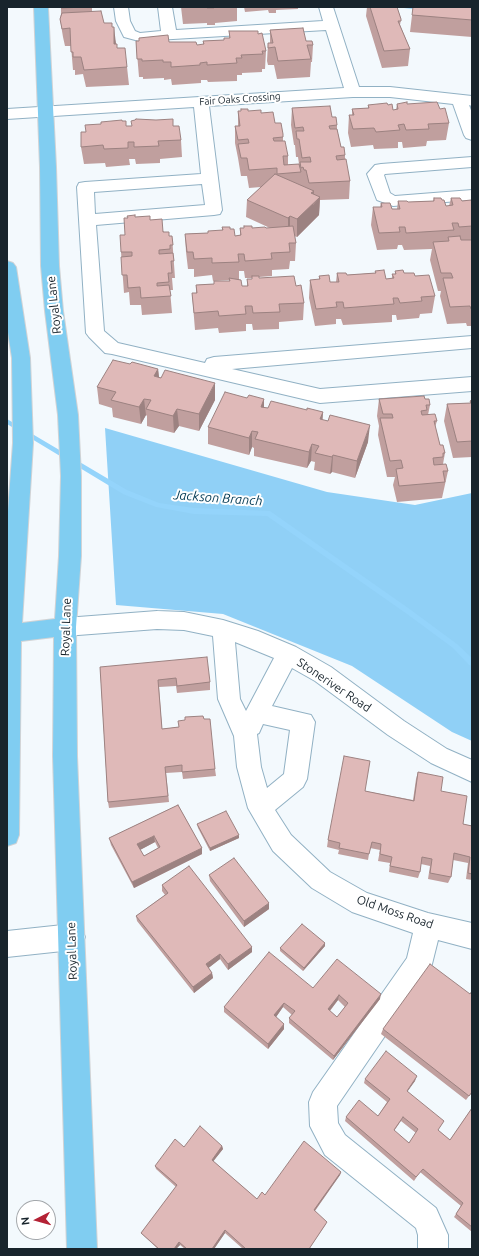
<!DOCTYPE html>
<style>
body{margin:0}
#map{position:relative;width:479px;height:1256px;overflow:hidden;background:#f3f9fd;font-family:Ubuntu,sans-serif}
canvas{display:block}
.frame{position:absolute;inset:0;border:8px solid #18242c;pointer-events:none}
.north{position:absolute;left:16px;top:1200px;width:40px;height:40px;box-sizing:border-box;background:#fff;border:1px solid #a3a7ab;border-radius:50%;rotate:264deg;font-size:11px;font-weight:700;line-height:16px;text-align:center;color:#18242c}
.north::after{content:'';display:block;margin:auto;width:14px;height:18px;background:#b42235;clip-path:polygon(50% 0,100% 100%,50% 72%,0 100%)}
</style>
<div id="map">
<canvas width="479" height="1256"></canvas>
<div class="frame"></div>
<div class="north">N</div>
</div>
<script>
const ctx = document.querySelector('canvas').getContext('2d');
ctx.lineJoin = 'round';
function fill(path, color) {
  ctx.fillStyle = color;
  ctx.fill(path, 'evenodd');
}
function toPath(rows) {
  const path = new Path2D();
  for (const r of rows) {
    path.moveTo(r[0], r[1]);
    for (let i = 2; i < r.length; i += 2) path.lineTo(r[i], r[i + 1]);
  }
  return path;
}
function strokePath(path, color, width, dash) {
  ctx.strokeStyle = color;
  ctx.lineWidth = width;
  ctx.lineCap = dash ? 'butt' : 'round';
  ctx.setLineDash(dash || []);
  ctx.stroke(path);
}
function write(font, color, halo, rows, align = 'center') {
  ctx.font = font + ' Ubuntu,sans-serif';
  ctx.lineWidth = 4;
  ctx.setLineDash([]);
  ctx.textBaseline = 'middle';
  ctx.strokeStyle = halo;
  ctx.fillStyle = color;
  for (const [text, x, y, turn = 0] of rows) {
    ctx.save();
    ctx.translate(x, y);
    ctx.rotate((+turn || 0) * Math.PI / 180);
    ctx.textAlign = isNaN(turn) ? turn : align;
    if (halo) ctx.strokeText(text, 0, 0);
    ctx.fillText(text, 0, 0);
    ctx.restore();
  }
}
fill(toPath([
 [105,428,327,492,415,505,472,493,472,741,452,732,352,666,223,614,116,605]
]), '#90d0f6');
fill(toPath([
 [402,7,416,7,424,9,422,10,404,8,402,7],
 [7,419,127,490,159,503,194,508,270,511,411,610,457,644,472,658,472,666,469,665,453,648,407,614,267,516,194,514,156,507,123,494,7,424,7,419]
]), '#94d4fb');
const minor = toPath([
 [114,7,128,7,130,21,135,31,140,33,161,31,158,7,172,7,176,30,323,21,319,7,333,7,359,87,390,87,472,96,472,106,469,105,472,113,472,140,466,138,464,135,453,104,390,97,353,97,209,106,222,210,220,214,214,215,96,225,104,331,118,343,205,363,207,359,214,357,472,336,472,348,232,369,320,389,472,377,472,391,320,403,112,354,105,353,89,337,86,333,77,187,79,183,85,182,201,174,194,107,7,119,7,109,344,88,326,30,139,41,124,37,116,21,114,7],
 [202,184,205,205,95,214,94,192,202,184],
 [472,157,472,167,385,174,384,175,390,193,395,196,472,190,472,200,393,206,377,200,367,174,375,165,381,164,472,157],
 [157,611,184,612,223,620,258,631,296,647,331,667,404,721,447,749,472,760,472,782,431,763,388,735,315,681,292,668,272,706,311,715,315,722,307,779,303,787,275,810,291,835,330,872,367,893,428,913,472,923,472,949,438,940,432,964,428,973,337,1106,338,1123,345,1135,436,1208,448,1235,448,1249,418,1249,418,1235,416,1228,325,1155,310,1126,309,1102,313,1092,407,958,413,933,352,912,312,888,273,851,248,808,237,767,234,736,218,699,213,636,184,630,157,629,65,636,57,633,54,627,57,621,65,618,157,611],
 [235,642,274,658,246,711,240,699,235,642],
 [263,724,290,730,284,774,267,788,261,767,257,734,259,733,263,724],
 [72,924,81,928,85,937,81,946,72,950,7,957,7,931,72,924]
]);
const major = toPath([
 [34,7,48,7,56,167,59,266,63,311,78,415,81,476,81,556,76,627,77,756,97,1249,67,1249,53,756,54,637,21,641,19,835,16,843,7,846,7,525,13,443,12,358,7,326,7,261,13,263,16,267,30,358,33,443,22,623,55,619,59,556,61,476,58,415,45,311,41,266,40,167,34,7]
]);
strokePath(minor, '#91b1c4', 2);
strokePath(major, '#d1d3d5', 2);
fill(minor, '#fff');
fill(major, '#80cdf1');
fill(toPath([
 [61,7,92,7,92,12,104,23,112,27,117,48,127,67,129,85,86,87,83,74,75,75,75,70,73,70,71,46,65,46,63,37,60,19,61,14],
 [181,7,237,7,237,21,215,23,215,25,207,25,207,23,183,24],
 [244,7,298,7,298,9,276,10,276,13,269,13,268,10,245,12],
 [367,7,397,7,401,19,400,25,410,49,408,66,382,68,366,16],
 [413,7,472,7,472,37,410,32],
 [270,30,306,41,313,45,312,62,311,62,310,77,277,79,274,65,268,65,267,61,268,43,270,43],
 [229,31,258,34,266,51,265,69,262,69,262,72,242,73,242,75,237,75,237,81,208,82,207,80,201,80,201,83,172,85,171,79,164,80,164,78,143,79,143,77,139,77,136,41,169,42,197,45,203,45,203,41,224,40,229,38],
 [397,104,407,104,440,109,449,123,446,140,427,141,426,146,403,148,402,142,398,142,398,148,374,149,373,145,351,147,348,133,349,115,352,115,352,109,368,108,368,105,388,105,393,110,396,110],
 [292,108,332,117,337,125,337,129,341,147,345,155,345,159,350,181,349,199,320,200,319,215,297,237,294,236,296,243,295,261,290,261,289,269,272,270,272,276,259,277,259,278,296,286,304,303,303,320,279,322,279,329,253,330,252,324,246,324,246,331,219,333,218,328,195,330,192,293,196,293,196,285,214,284,229,281,229,280,213,281,212,275,194,277,194,269,188,269,186,252,185,234,208,233,222,230,222,227,230,229,235,236,240,235,240,228,270,228,246,217,247,200,261,187,249,188,247,176,241,176,238,158,235,143,235,126,238,126,238,111,248,111,261,113,275,123,283,134,283,141,288,156,288,165,299,164,298,157,296,157,295,145,294,145,291,125],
 [239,271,244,271,245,278,252,278,252,279,247,279,247,286,242,286,239,279],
 [122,121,126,126,173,126,181,140,182,157,160,159,160,163,136,164,135,159,129,159,130,165,106,167,105,163,84,164,81,147,86,132,101,124],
 [434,198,442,200,446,206,449,206,451,198,462,201,472,202,472,326,467,326,466,323,447,324,440,296,441,291,438,291,430,260,432,249,404,250,402,245,398,245,397,249,377,250,371,225,373,207,380,207,381,203,392,209,397,209,398,201,408,202,433,201],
 [135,217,150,220,169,236,172,236,175,278,172,278,173,290,170,290,172,313,142,315,141,305,130,305,129,292,124,293,121,252,125,235],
 [375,271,386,279,392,278,392,274,395,274,395,271,415,276,435,296,432,313,420,314,419,318,397,320,396,315,392,315,392,322,343,325,341,319,336,319,336,324,315,326,309,298,310,280,319,280,319,276,330,282,336,282,337,273,347,275,375,273],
 [130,364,158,369,159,377,215,400,199,431,179,426,174,433,147,426,147,416,146,415,141,424,113,417,112,408,99,404,97,387],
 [247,398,264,399,264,408,268,408,307,410,323,412,322,420,368,442,355,478,332,472,330,474,314,470,315,462,311,461,307,468,254,456,254,448,252,447,249,455,208,444,208,427],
 [379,399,425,399,430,405,428,415,437,421,435,427,440,445,445,453,443,464,448,471,442,498,397,502,393,485,395,477,387,477,378,435,379,426,377,416],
 [472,400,472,457,453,458,444,421,447,404,470,403,470,401],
 [100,667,210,682,210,690,177,693,176,686,159,687,162,729,179,727,204,719,215,769,216,776,183,779,182,772,166,773,169,802,109,808,108,802],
 [418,772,441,791,463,824,472,826,472,880,466,879,468,863,453,860,451,877,448,883,428,879,430,866,421,864,420,872,418,878,389,872,390,863,378,861,380,850,370,848,368,860,338,854,339,850,327,847,328,840,365,791,413,800,416,779],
 [178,805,202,848,202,854,134,888,111,845,109,838],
 [155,842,158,848,144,856,140,850],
 [197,824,239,838,210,851,198,828],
 [209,875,269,909,244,927,210,881],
 [162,885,252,947,252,952,228,970,220,959,208,968,212,973,213,978,194,993,137,921,136,916,165,895,162,891],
 [325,946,303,971,280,951,280,948],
 [313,988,380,999,333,1060,289,1023,289,1018,292,1015,283,1007,276,1017,284,1029,268,1049,224,1012,224,1007],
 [338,1000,345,1007,337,1017,330,1011],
 [383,1029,472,1092,466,1100,381,1034],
 [365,1079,415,1081,407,1091,438,1130,450,1140,472,1108,472,1232,454,1217,461,1206,420,1172,414,1181,345,1121,346,1117,378,1116,387,1102,364,1083],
 [401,1121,416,1133,409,1143,394,1131],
 [222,1146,223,1149,213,1161,257,1199,265,1195,341,1172,340,1175,315,1211,326,1224,309,1249,243,1249,225,1233,214,1249,185,1249,180,1245,176,1249,158,1249,143,1235,141,1233,176,1187,156,1169,155,1166,184,1147]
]), '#c09f9e');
fill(toPath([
 [114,27,116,44,114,44],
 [314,191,313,205,320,197,319,215,297,237,297,219,311,193],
 [290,216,290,233,288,236,288,218],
 [158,369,160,386,154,376],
 [215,383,215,400,199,431,199,414],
 [144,399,146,415,141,424,139,407],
 [264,399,264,416,261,407],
 [177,409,179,426,174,433,173,416],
 [323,412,322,429,320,419],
 [370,425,368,442,355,478,357,461],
 [252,431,252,447,249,455,249,438],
 [312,444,311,461,307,468,309,452],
 [333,455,332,472,330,474,332,457],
 [239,835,239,838,210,851,210,848],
 [154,836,155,842,138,851,137,844],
 [202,848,202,854,134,888,132,882],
 [269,903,269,909,244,927,244,921],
 [325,943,325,946,303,971,304,968],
 [252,947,252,952,228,970,228,964],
 [220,954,220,959,206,970,206,964],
 [212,973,213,978,194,993,193,987],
 [381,994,380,999,333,1060,334,1056],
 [339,995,338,1000,327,1014,328,1009],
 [284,1003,283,1007,274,1020,274,1015],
 [284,1024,284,1029,268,1049,268,1044],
 [417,1076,415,1081,405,1095,407,1091],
 [222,1146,223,1149,212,1163,212,1160],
 [341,1172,340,1175,313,1213,314,1210],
 [225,1230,225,1233,214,1249,212,1249],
 [179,1242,180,1245,176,1249,174,1249]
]), '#9c8281');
const building = toPath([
 [61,7,86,7,61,8,61,7],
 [207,7,214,7,214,8,207,8,207,7],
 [370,7,397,7,401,19,401,21,398,21,410,49,384,51,370,7],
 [413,7,472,7,472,20,412,15,413,7],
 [101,11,104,23,112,23,112,27,114,27,114,44,117,44,117,48,125,48,127,67,84,70,81,57,73,57,73,52,71,52,70,28,62,29,60,19,62,13,101,11],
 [303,28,306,41,312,41,313,45,307,45,311,59,278,61,275,47,268,48,268,43,273,43,270,30,303,28],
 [229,31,258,31,258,34,262,33,266,51,262,51,263,54,241,55,242,58,236,58,237,63,207,65,207,62,200,63,200,65,171,67,171,62,163,62,163,60,142,61,142,59,137,59,136,41,139,41,139,38,168,35,169,42,196,42,197,45,204,44,203,41,224,40,224,38,230,38,229,31],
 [407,102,407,104,437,102,440,109,445,108,449,123,428,124,429,129,406,130,404,124,398,125,400,130,376,132,374,128,353,129,349,115,354,115,352,109,369,108,368,105,387,103,388,105,392,104,393,110,398,109,397,104,407,102],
 [330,106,332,117,336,117,337,125,329,126,330,129,337,129,341,147,344,147,345,155,336,156,337,160,346,159,350,181,309,183,306,170,304,170,303,167,301,168,300,162,311,162,310,157,302,158,299,139,297,139,296,131,304,131,303,127,295,128,292,108,330,106],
 [241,109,248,109,248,111,261,110,261,113,273,112,275,123,281,123,283,134,283,137,273,138,274,141,285,141,288,156,283,156,284,165,299,164,301,172,277,174,277,168,249,170,247,158,241,158,238,144,249,143,248,139,238,140,235,126,240,126,238,111,241,111,241,109],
 [136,119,156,120,173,119,173,126,179,126,181,140,158,141,159,146,134,147,134,142,128,142,128,148,104,149,103,145,81,147,81,132,86,132,85,125,101,124,101,122,122,120,122,121,126,121,126,126,132,126,131,121,135,120,136,119],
 [275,174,314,191,311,193,320,197,297,219,290,216,288,218,247,200,275,174],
 [434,198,441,198,442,200,444,200,446,206,453,205,451,198,460,198,462,201,471,200,472,202,472,226,459,227,458,223,452,223,454,230,406,233,405,227,399,227,400,232,379,233,373,207,382,207,381,203,390,203,392,209,400,209,398,201,407,201,408,202,434,201,434,198],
 [135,215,135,217,150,216,150,220,162,219,163,232,169,232,169,236,172,236,173,245,170,245,170,249,159,250,159,254,173,253,174,261,171,261,172,273,168,273,169,282,157,283,157,286,169,285,171,296,141,298,140,287,128,288,127,275,122,275,121,257,132,256,132,252,121,252,120,235,125,235,124,218,128,218,127,216,135,215],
 [244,226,252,226,252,228,265,227,266,228,293,226,296,243,289,243,290,252,271,253,272,259,245,261,244,254,238,254,239,262,212,263,212,258,194,259,193,252,187,252,185,234,208,233,208,231,223,230,222,227,230,227,230,229,234,229,235,236,241,235,240,228,244,228,244,226],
 [460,236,461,240,472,240,472,309,471,309,470,306,450,307,443,278,453,278,451,273,441,273,433,242,449,241,448,237,460,236],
 [384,270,386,279,394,278,392,274,396,274,395,271,403,270,404,273,414,273,415,276,429,275,435,296,421,297,422,301,400,303,398,298,393,298,394,304,344,308,343,302,336,302,337,307,316,309,310,280,320,279,319,276,329,275,330,282,339,282,337,273,346,273,347,275,376,273,375,271,384,270],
 [252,276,259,276,259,278,294,276,296,286,301,285,304,303,279,304,280,312,253,313,252,306,245,306,246,314,219,316,218,311,194,313,192,293,197,293,196,285,214,284,214,281,230,281,229,278,241,280,242,286,248,286,247,279,252,279,252,276],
 [113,360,130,364,132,362,158,369,154,376,161,378,165,370,215,383,199,414,177,409,173,416,146,409,151,400,144,399,139,407,111,400,116,392,97,387,113,360],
 [225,392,247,398,249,395,264,399,261,407,268,408,271,401,307,410,307,408,323,412,320,419,328,421,330,415,370,425,357,461,333,455,332,457,315,453,319,446,312,444,309,452,255,439,258,432,252,431,249,438,208,427,225,392],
 [424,396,425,399,429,399,430,405,426,405,427,410,421,411,422,415,435,414,437,421,434,421,440,445,443,445,445,453,443,453,443,457,433,458,434,465,446,464,448,471,443,471,445,482,399,486,396,469,403,468,401,460,390,461,380,418,393,418,392,414,383,414,379,399,424,396],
 [472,400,472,441,457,442,447,404,471,403,470,401,472,400],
 [207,657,210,682,177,686,176,678,158,680,162,729,179,727,178,721,185,720,185,717,203,716,204,719,210,719,215,769,182,772,182,765,165,767,168,796,108,802,100,667,207,657],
 [344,756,370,761,365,791,414,801,418,772,443,777,441,791,467,796,463,824,472,826,472,874,468,873,470,857,454,853,451,877,430,873,432,859,422,857,420,872,390,866,392,857,380,854,381,844,372,842,369,854,339,848,340,843,328,840,344,756],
 [178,805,202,848,132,882,109,838,178,805],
 [154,836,160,847,144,856,137,844,154,836],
 [226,811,239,835,210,848,197,824,226,811],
 [234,858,269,903,244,921,209,875,234,858],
 [189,866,252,947,228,964,220,954,206,964,212,973,193,987,136,916,168,893,162,885,189,866],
 [302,924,325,943,304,968,280,948,302,924],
 [269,952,313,988,337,959,381,994,334,1056,289,1018,295,1011,284,1003,274,1015,284,1024,268,1044,224,1007,269,952],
 [339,995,348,1003,337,1017,328,1009,339,995],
 [430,964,470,994,472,991,472,1092,469,1096,383,1029,430,964],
 [386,1051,417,1076,407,1091,444,1121,438,1130,450,1140,472,1108,472,1227,456,1214,463,1203,423,1169,416,1177,346,1117,359,1100,378,1116,390,1099,365,1079,386,1051],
 [403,1117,418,1129,409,1143,394,1130,403,1117],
 [200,1126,222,1146,212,1160,257,1199,262,1192,265,1195,304,1141,341,1172,314,1210,327,1222,309,1249,246,1249,225,1230,212,1249,187,1249,179,1242,174,1249,159,1249,141,1233,177,1185,155,1166,175,1139,184,1147,200,1126]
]);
fill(building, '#dfb9b8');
strokePath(building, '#9c8281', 1);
write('10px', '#18242c', '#fff', [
 ["Fair Oaks Crossing",240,99,-4]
]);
write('12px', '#18242c', '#fff', [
 ["Royal Lane",54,305,-96],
 ["Royal Lane",66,627,-88],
 ["Stoneriver Road",334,685,34],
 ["Old Moss Road",395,912,19],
 ["Royal Lane",72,951,-92]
]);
write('italic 13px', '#023953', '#fff', [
 ["Jackson Branch",218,498,4]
]);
</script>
